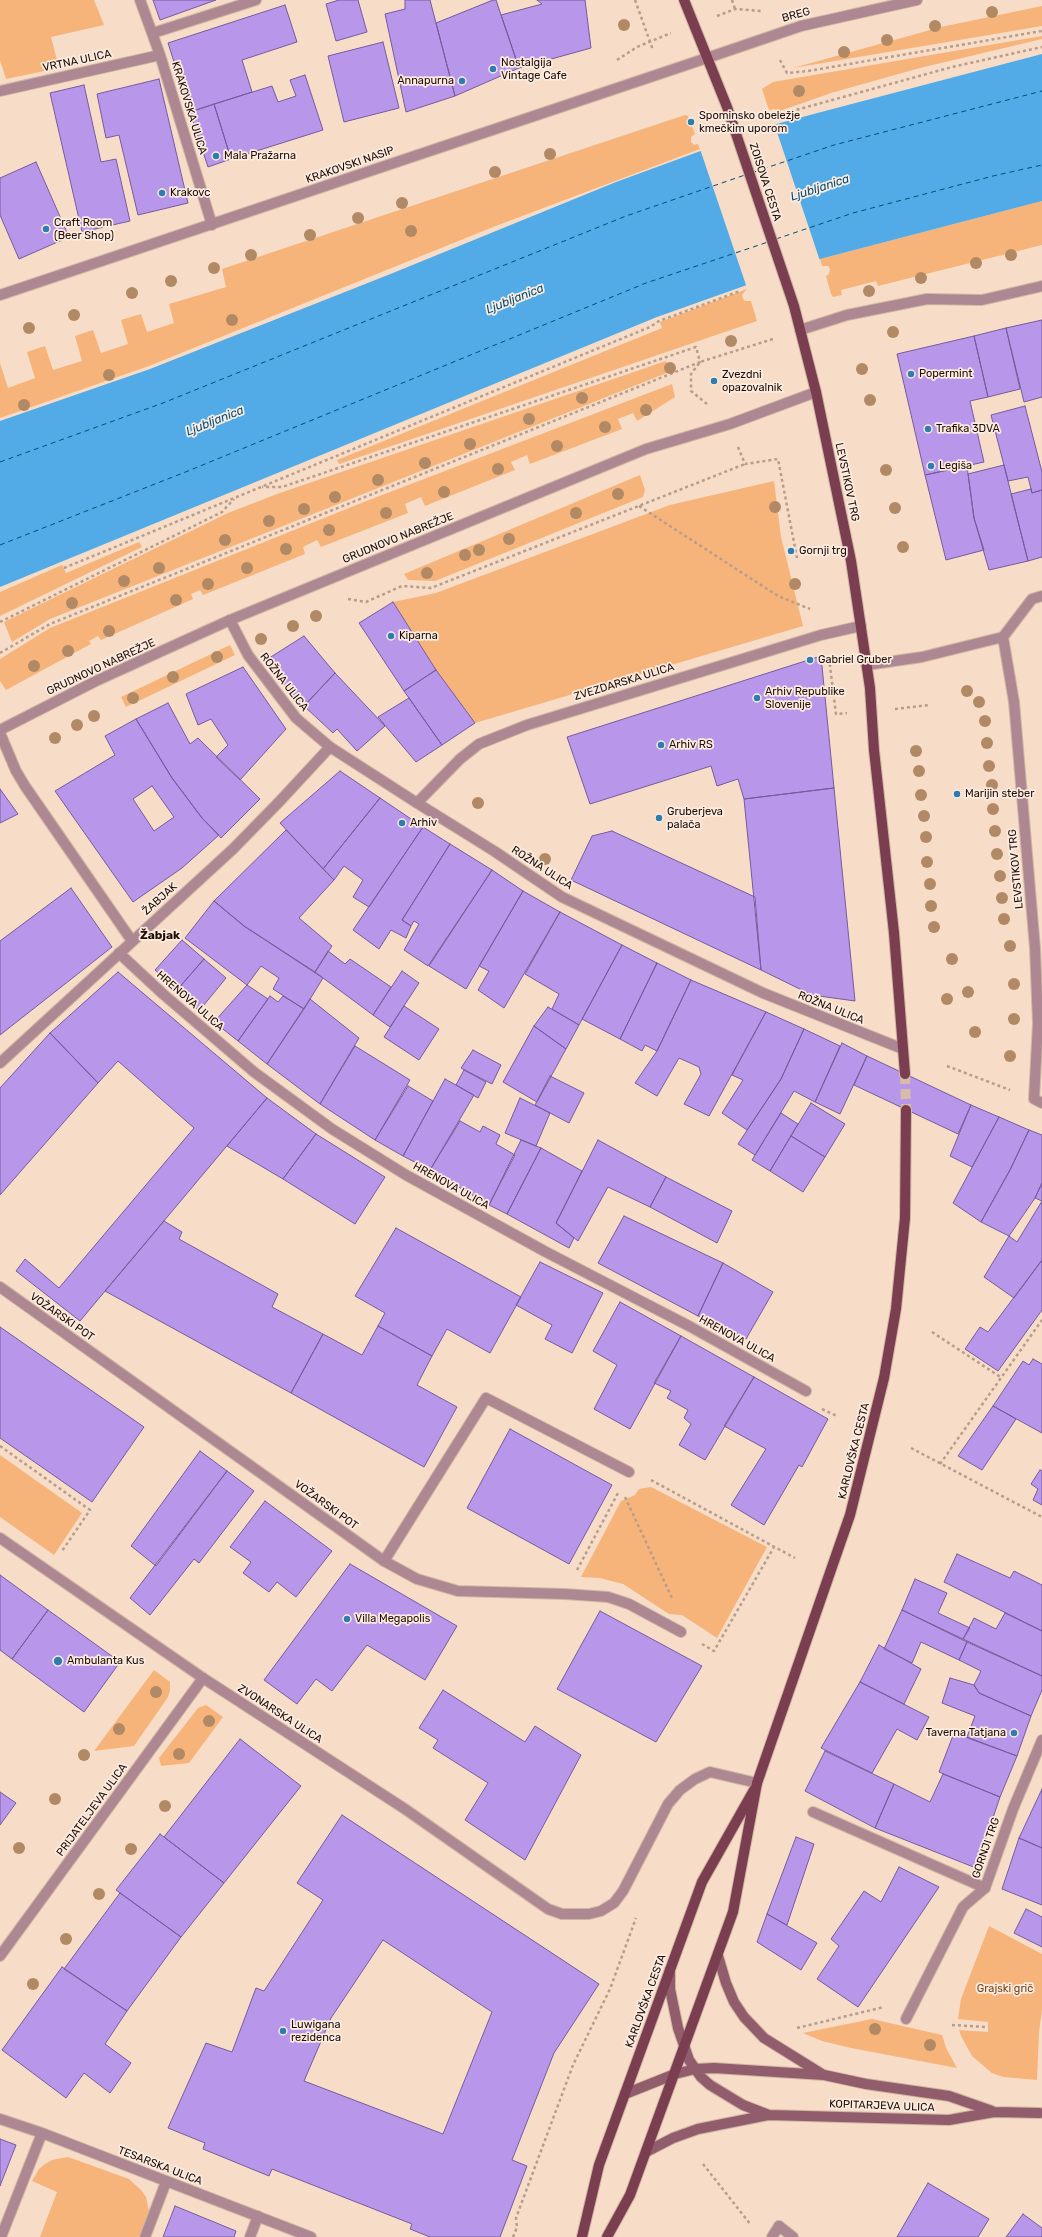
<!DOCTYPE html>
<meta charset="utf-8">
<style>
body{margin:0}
canvas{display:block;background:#f7dcc7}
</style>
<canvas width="1042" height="2237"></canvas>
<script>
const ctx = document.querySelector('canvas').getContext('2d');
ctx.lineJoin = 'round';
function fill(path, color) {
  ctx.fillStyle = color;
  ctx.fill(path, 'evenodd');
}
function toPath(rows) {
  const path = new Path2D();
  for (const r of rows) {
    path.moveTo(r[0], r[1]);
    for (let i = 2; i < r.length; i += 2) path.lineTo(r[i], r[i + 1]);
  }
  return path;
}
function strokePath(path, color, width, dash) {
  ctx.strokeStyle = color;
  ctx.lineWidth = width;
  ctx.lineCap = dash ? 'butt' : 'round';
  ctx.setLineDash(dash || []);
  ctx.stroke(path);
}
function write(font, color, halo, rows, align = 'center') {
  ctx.font = font + ' Rubik,sans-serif';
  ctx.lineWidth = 3.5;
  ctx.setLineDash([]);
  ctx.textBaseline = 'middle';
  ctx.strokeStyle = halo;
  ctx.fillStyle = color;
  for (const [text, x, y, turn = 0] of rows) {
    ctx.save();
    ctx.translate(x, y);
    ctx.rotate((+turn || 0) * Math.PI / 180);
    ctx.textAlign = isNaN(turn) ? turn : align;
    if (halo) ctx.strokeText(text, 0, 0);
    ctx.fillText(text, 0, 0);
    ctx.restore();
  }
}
fill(toPath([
 [0,0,94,0,104,25,51,37,59,68,6,79,0,60],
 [1042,6,1042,26,793,68,941,27],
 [1042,36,1042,39,920,68,831,93,777,112,775,109,769,110,762,89,773,82],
 [685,115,688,116,695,134,691,137,691,142,694,145,698,144,700,149,493,227,149,366,0,418,0,363,8,388,35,378,27,352,45,346,53,370,82,361,75,336,93,330,101,353,128,344,121,320,141,314,147,332,174,323,169,304,226,287,222,269],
 [1042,201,1042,245,878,286,876,281,841,290,842,295,833,297,831,294,826,276,829,274,830,269,828,266,822,266,820,259],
 [747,289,742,295,743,299,745,301,751,301,757,321,339,464,337,460,662,328,660,322],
 [666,361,669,372,50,619,12,642,4,622,228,513,277,494],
 [672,384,675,397,637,421,633,413,618,419,622,429,530,464,527,455,511,462,515,470,425,506,421,497,405,504,408,513,321,547,317,540,303,547,305,554,203,595,200,590,191,594,193,599,101,640,98,636,89,641,91,644,6,690,0,681,0,659,50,628,364,502],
 [640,475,645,490,643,497,435,581,408,580,404,574],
 [774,481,781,537,803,626,475,723,436,670,393,602,436,593,670,505],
 [139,542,142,547,0,616,0,592,62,565,66,573],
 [230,645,235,655,126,707,121,697],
 [0,1455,82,1513,54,1555,0,1517],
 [651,1487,767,1547,717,1638,682,1615,669,1614,623,1584,600,1578,581,1577,621,1501,635,1495,639,1489],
 [154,1670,170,1682,170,1690,168,1697,134,1746,94,1751],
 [206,1705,223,1717,189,1763,161,1766,159,1758,198,1708],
 [989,1926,1042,1954,1042,2009,1039,2032,1037,2080,1003,2077,992,2073,972,2056,961,2036,959,2030,988,2032,988,2022,958,2019,961,1999],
 [872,2019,942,2035,946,2048,957,2068,851,2048,822,2041,803,2033],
 [68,2157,129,2179,141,2190,146,2197,149,2211,148,2221,143,2235,138,2237,40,2237,57,2192,32,2181,39,2169,45,2164,52,2160]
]), '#f6b47a');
fill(toPath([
 [1042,54,1042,201,820,259,657,317,0,587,0,421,150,369,388,275,616,182,695,153,780,123,825,111]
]), '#52abe7');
fill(toPath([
 [774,123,820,261,747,288,700,149]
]), '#f7dcc7');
strokePath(toPath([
 [754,172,834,145,1042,91],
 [776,239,853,213,993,176,1042,165],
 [0,462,163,403,626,216,745,175],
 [0,545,188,471,646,283,768,242]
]), '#034c74', 1, [5, 4]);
const building = toPath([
 [153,0,216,0,160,20,153,0],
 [339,0,358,0,367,32,336,41,326,4,339,0],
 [405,0,430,0,455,96,406,112,385,14,405,9,405,0],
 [493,0,496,0,519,68,455,96,436,23,493,0],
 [537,0,585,0,591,48,519,68,501,15,542,4,537,0],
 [285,5,297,42,242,60,252,92,190,112,168,43,285,5],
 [383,42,399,108,344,122,328,56,383,42],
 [305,75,323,130,231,159,214,104,272,86,278,102,296,96,290,80,305,75],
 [159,79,188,203,138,215,119,135,106,138,97,94,159,79],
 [84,85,101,162,116,159,130,221,82,232,50,93,84,85],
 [214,104,231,159,208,167,190,112,214,104],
 [36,162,69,237,19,259,0,215,0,178,36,162],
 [1042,320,1042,397,1024,402,1006,328,1042,320],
 [1006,328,1020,389,988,397,974,336,1006,328],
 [974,336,988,397,970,401,984,462,925,475,897,354,974,336],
 [1025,406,1042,472,1042,490,1032,493,1028,477,1008,481,991,415,1025,406],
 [1004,465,1028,561,989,570,974,518,968,474,1004,465],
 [967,466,974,518,984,550,946,560,925,475,967,466],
 [1031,489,1032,493,1042,490,1042,557,1028,561,1011,494,1031,489],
 [393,602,436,670,404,691,359,623,393,602],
 [304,636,335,673,304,706,278,678,266,660,304,636],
 [821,656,834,788,744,799,738,779,717,786,711,766,590,804,567,737,821,656],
 [243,667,286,729,240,780,216,757,228,745,211,719,198,725,186,694,243,667],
 [436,670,475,723,442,745,404,691,436,670],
 [335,673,385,726,357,751,337,729,333,733,304,706,335,673],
 [409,698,442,745,416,762,378,717,409,698],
 [168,703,190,744,198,738,260,799,221,838,202,818,172,778,136,719,168,703],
 [136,719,172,778,202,818,219,835,182,868,133,902,55,791,115,755,105,736,136,719],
 [152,786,174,817,154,831,133,799,152,786],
 [340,771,380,798,323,869,280,823,340,771],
 [834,788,855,1001,812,995,761,970,744,799,834,788],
 [0,789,18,814,0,823,0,789],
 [380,798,423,827,369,907,353,897,363,880,344,866,334,880,323,869,380,798],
 [423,827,450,844,402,920,411,926,406,938,391,930,379,949,353,930,423,827],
 [286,830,334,880,299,918,332,946,315,972,244,926,214,901,286,830],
 [612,831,755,897,761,970,571,880,592,836,612,831],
 [450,844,492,870,428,966,404,950,419,924,414,921,411,926,402,920,450,844],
 [492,870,523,891,466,989,429,966,492,870],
 [71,888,112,947,0,1035,0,941,71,888],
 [523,891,560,912,504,1008,478,990,489,971,479,966,523,891],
 [214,901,244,926,323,978,304,1009,273,989,279,978,261,966,247,985,185,938,214,901],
 [560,912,622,945,579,1025,552,1009,559,994,525,974,560,912],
 [182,940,204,959,177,990,155,970,182,940],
 [622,945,657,963,620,1039,582,1019,622,945],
 [328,951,345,964,350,959,391,987,373,1015,315,972,328,951],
 [204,959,226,978,199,1011,177,990,204,959],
 [657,963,691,980,657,1051,645,1045,642,1051,620,1039,657,963],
 [402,971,419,983,390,1027,373,1015,402,971],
 [118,972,267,1098,80,1321,16,1271,25,1259,59,1288,194,1128,118,1061,98,1083,50,1033,118,972],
 [691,980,766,1012,709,1116,684,1104,701,1074,699,1067,679,1058,657,1096,635,1083,657,1051,691,980],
 [247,985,268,999,238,1041,214,1022,247,985],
 [270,996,278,1002,283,996,304,1009,267,1064,238,1041,270,996],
 [310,999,359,1038,320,1104,267,1064,310,999],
 [404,1006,439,1029,419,1060,384,1037,404,1006],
 [548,1007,579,1025,566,1049,534,1026,548,1007],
 [766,1012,804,1029,781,1079,747,1130,722,1113,743,1080,732,1075,766,1012],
 [534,1026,566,1049,537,1102,503,1082,534,1026],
 [804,1029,840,1046,815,1102,794,1091,755,1155,738,1144,781,1079,804,1029],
 [50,1033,98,1083,0,1195,0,1088,50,1033],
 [842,1043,867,1056,840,1114,815,1102,842,1043],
 [355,1046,410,1080,375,1140,320,1104,355,1046],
 [473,1050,501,1065,492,1084,461,1068,473,1050],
 [867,1056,971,1105,958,1134,854,1085,867,1056],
 [464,1070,486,1082,478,1098,456,1085,464,1070],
 [550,1076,584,1093,569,1123,535,1105,550,1076],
 [445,1079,474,1095,430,1170,403,1156,445,1079],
 [408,1086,433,1101,403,1156,375,1140,408,1086],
 [267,1098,316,1134,283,1179,227,1146,267,1098],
 [520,1098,550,1113,536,1146,505,1133,520,1098],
 [811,1103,845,1124,825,1157,791,1136,811,1103],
 [971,1105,999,1117,972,1167,950,1156,971,1105],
 [781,1113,798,1124,770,1171,752,1160,781,1113],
 [999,1117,1029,1130,1010,1170,981,1222,953,1203,999,1117],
 [460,1121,480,1132,483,1126,500,1135,496,1144,515,1155,489,1205,430,1170,460,1121],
 [1029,1130,1042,1135,1042,1183,1035,1198,1009,1236,981,1222,1010,1170,1029,1130],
 [316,1134,385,1177,355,1224,283,1179,316,1134],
 [791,1136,825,1157,803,1192,770,1171,791,1136],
 [521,1140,541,1148,507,1214,489,1205,521,1140],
 [598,1140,666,1177,650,1207,608,1187,578,1241,556,1223,598,1140],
 [541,1148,582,1171,556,1223,574,1238,569,1248,507,1214,541,1148],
 [666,1177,732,1211,717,1243,650,1207,666,1177],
 [1042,1183,1042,1260,1014,1298,984,1277,1009,1236,1017,1242,1042,1201,1035,1198,1042,1183],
 [624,1216,723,1263,698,1316,598,1263,624,1216],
 [164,1221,182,1232,179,1239,278,1294,272,1307,323,1334,291,1393,105,1291,164,1221],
 [396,1228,521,1297,490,1353,447,1329,432,1356,378,1326,385,1313,355,1296,396,1228],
 [1042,1260,1042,1310,998,1371,965,1349,980,1327,988,1332,1042,1260],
 [540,1262,603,1293,572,1353,545,1339,552,1325,516,1305,540,1262],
 [723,1263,773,1292,746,1339,698,1316,723,1263],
 [620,1302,681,1336,630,1429,594,1409,617,1365,593,1351,620,1302],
 [378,1326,432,1356,417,1385,457,1407,424,1467,291,1393,323,1334,362,1355,378,1326],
 [0,1327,144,1427,92,1502,0,1438,0,1327],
 [681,1336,754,1377,705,1460,679,1445,691,1424,684,1418,688,1410,667,1398,671,1391,654,1383,681,1336],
 [1033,1359,1042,1364,1042,1433,993,1406,1023,1361,1029,1365,1033,1359],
 [754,1377,828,1419,802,1467,799,1465,764,1525,731,1505,766,1449,724,1426,754,1377],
 [993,1406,1016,1419,982,1470,958,1456,993,1406],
 [510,1429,612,1485,569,1564,467,1508,510,1429],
 [200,1451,227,1471,156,1566,131,1546,200,1451],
 [1040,1470,1042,1471,1042,1505,1033,1500,1038,1489,1031,1484,1040,1470],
 [227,1471,254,1491,199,1563,194,1559,150,1615,130,1598,227,1471],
 [265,1501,332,1551,296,1597,277,1582,269,1592,243,1573,251,1562,230,1547,265,1501],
 [957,1554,1010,1578,1014,1571,1042,1585,1042,1631,944,1582,957,1554],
 [350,1564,457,1626,425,1680,367,1645,332,1691,316,1679,297,1704,264,1680,350,1564],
 [0,1575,48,1610,12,1659,0,1650,0,1575],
 [915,1579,947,1593,938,1613,970,1628,963,1639,902,1610,915,1579],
 [48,1610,120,1662,84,1712,12,1659,48,1610],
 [902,1610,967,1642,959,1660,921,1642,912,1663,884,1649,902,1610],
 [600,1611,702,1666,656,1742,557,1689,600,1611],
 [1005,1613,1042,1631,1042,1676,963,1639,974,1618,996,1629,1005,1613],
 [967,1642,1042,1676,1042,1690,1031,1716,979,1693,974,1685,981,1671,959,1660,967,1642],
 [879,1645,921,1669,904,1704,860,1682,879,1645],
 [950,1678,974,1685,979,1693,1031,1716,1017,1756,967,1737,975,1716,942,1703,950,1678],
 [860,1682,929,1717,917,1740,897,1729,872,1773,821,1748,860,1682],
 [443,1690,525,1742,535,1726,581,1755,525,1860,465,1820,488,1783,433,1748,438,1740,419,1728,443,1690],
 [954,1733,1017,1756,1000,1797,939,1772,954,1733],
 [240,1739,301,1786,224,1883,164,1837,240,1739],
 [825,1751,894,1784,875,1828,805,1791,825,1751],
 [943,1774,1000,1797,976,1868,875,1828,894,1784,930,1802,943,1774],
 [1042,1789,1042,1848,1019,1838,1042,1789],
 [0,1792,16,1803,0,1825,0,1792],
 [342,1815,599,1984,554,2053,512,2160,527,2166,500,2237,430,2237,410,2229,412,2224,272,2169,269,2176,203,2149,205,2143,168,2128,206,2043,232,2052,256,1988,264,1991,323,1900,297,1883,342,1815],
 [383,1940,492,2012,443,2134,304,2081,331,2018,383,1940],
 [160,1834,224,1883,181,1937,116,1890,160,1834],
 [796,1837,814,1844,787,1925,767,1914,796,1837],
 [1019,1838,1042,1848,1042,1905,1002,1889,1019,1838],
 [899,1867,939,1887,858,2007,817,1979,839,1946,831,1939,864,1891,881,1902,899,1867],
 [120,1893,181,1937,127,2011,64,1969,120,1893],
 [1026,1909,1042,1917,1042,1947,1014,1933,1026,1909],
 [767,1914,817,1943,801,1970,757,1942,767,1914],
 [62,1967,127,2011,105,2044,131,2063,110,2093,84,2073,66,2098,2,2050,62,1967],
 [0,2139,16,2145,0,2186,0,2139],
 [928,2183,989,2219,978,2237,897,2237,928,2183],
 [175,2206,236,2231,234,2237,163,2237,175,2206],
 [1023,2214,1042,2228,1042,2237,1006,2237,1023,2214]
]);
fill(building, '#b897eb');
strokePath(building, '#755b9d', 1);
strokePath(toPath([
 [905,1074,906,1110]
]), '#d7bda9', 10, [10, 5]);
const service = toPath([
 [119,953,163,994,254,1072,332,1129,406,1175,546,1252,689,1326,806,1391],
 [629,1472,486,1398,384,1561,417,1579,458,1591,565,1594,608,1597,629,1604,681,1632],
 [203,1678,405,1809,548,1909,562,1914,589,1914,601,1911,614,1903,623,1891,668,1804,680,1790,695,1779,710,1772,757,1783],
 [813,1812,985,1888],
 [0,2119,42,2133,311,2237],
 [779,2226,793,2237],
 [1,2237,42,2133],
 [145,2237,166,2182],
 [250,2237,258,2216]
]);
const pedestrian = toPath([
 [140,0,160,55,212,225],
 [153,33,256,0],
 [707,58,801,26,917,0],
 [0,91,160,55],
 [800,330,847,315,927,299,982,300,1042,286],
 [230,620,248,655,296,718,330,747],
 [861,626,821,635,527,725,479,744,460,759,417,803,494,851,562,897,763,993,903,1049]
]);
const minor = toPath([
 [0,295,707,58],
 [1003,637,1014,702,1035,948,1038,1023,1034,1099,1042,1103],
 [867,665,922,657,1003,637,1032,599,1042,596],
 [0,730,96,681,230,620,646,449,730,424,816,392],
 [0,733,16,771,25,786,132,941],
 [0,1063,233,849,279,802,330,747,417,803],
 [0,1287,384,1561],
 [0,1538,203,1678,0,1956],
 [906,2019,963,1907,985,1888,1013,1809,1042,1740],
 [772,2237,779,2226]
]);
const secondary = toPath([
 [718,1956,726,1983,734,2002,744,2017,764,2038,822,2074],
 [670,1970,670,1989,678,2028,689,2060,701,2077,710,2085,743,2105,769,2115,949,2120,994,2112,1040,2113],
 [625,2094,675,2074,695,2069,714,2068,824,2075,866,2084,949,2096,992,2111],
 [646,2152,673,2138,698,2129,768,2115]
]);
const primary = toPath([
 [684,0,727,107,794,306,816,392,851,561,870,688,874,750,894,933,905,1074],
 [582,2237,599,2165,702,1882,754,1790],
 [607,2237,630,2195,733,1912,757,1783,850,1515,884,1378,896,1309,905,1218,906,1110]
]);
strokePath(service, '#d1b7a3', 12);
strokePath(pedestrian, '#d1b7a3', 12);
strokePath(minor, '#d1b7a3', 12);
strokePath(secondary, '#d1b7a3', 12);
strokePath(primary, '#d1b7a3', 12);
strokePath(toPath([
 [635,0,653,50],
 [732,0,735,9],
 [717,16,735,9,762,11],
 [617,60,637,47,671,33],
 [780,60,787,73,808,71,1042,31],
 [785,113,952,67,1042,47],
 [707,404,691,391,691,374,700,362,773,339],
 [738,447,745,464,778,459,797,558],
 [639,506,778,596,810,609],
 [64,568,650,327,659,321,740,291],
 [348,599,366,602,402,586,431,588,745,464],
 [0,622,222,512,234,499],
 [0,653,50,624,700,362,696,347,282,487,262,487],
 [829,658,836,714,847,713],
 [895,709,929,705],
 [947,1066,1010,1090],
 [932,1332,1002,1378],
 [822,1409,837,1416],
 [0,1446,90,1510,62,1551],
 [911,1448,1042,1517],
 [940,1464,1042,1320],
 [651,1480,795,1558],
 [625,1497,672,1598],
 [577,1570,618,1493],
 [702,1644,714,1651,774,1547],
 [952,2025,986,2027],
 [797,2028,884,2007],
 [703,2164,751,2225],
 [513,2237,517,2227,516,2218,573,2065,610,1989,636,1918]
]), '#b79d8b', 2.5, [3, 3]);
strokePath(service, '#ad8892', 10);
strokePath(pedestrian, '#ad8892', 10);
strokePath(minor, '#ad8892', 10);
strokePath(secondary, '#915d6c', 10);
strokePath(primary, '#7b3e51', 10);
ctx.fillStyle = '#b18964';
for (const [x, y] of [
 [992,12],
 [624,25],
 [935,26],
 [887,40],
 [844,52],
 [799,91],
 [550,154],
 [495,172],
 [402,203],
 [358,218],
 [411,231],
 [310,235],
 [251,255],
 [1011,255],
 [976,263],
 [214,268],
 [921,278],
 [171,281],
 [869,291],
 [132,293],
 [74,315],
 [232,320],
 [29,328],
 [893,332],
 [731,341],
 [670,368],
 [862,369],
 [109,375],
 [582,398],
 [870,400],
 [24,405],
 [646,410],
 [529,419],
 [605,427],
 [470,444],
 [557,446],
 [425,463],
 [498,469],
 [886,470],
 [378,480],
 [444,492],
 [618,494],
 [335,497],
 [775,507],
 [895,508],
 [304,509],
 [386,513],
 [576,513],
 [269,521],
 [329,530],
 [509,539],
 [225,540],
 [903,547],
 [286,549],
 [479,550],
 [465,555],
 [159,568],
 [247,568],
 [427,573],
 [124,581],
 [208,584],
 [795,584],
 [176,600],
 [72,603],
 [316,616],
 [293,626],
 [109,631],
 [261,639],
 [68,651],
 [217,657],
 [34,666],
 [173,677],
 [967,691],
 [133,698],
 [979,702],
 [94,716],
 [985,721],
 [77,725],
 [55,738],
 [987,743],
 [916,751],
 [989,766],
 [919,771],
 [992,785],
 [921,795],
 [478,803],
 [993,809],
 [924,816],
 [995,831],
 [926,837],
 [997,854],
 [545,859],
 [927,862],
 [1000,876],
 [930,884],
 [1002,898],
 [931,906],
 [1004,919],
 [934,927],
 [1010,946],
 [952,959],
 [1014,984],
 [968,992],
 [947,999],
 [1014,1019],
 [975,1032],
 [1010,1056],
 [156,1692],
 [209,1721],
 [119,1729],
 [179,1754],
 [84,1755],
 [55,1799],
 [165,1806],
 [19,1848],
 [131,1849],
 [99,1894],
 [66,1939],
 [33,1984],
 [875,2029],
 [930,2045]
]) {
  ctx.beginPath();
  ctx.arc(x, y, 6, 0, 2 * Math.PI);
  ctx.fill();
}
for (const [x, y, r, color] of [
 [493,69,4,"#2f7daf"],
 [462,81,4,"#2f7daf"],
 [691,122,4,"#2f7daf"],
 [216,156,4,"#2f7daf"],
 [162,193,4,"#2f7daf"],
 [46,229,4,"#2f7daf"],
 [911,374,4,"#2f7daf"],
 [714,381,4,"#2f7daf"],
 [928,429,4,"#2f7daf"],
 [931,466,4,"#2f7daf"],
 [791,551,4,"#2f7daf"],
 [391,636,4,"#2f7daf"],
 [810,660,4,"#2f7daf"],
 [757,698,4,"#2f7daf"],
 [661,745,4,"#2f7daf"],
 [957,794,4,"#2f7daf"],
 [659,818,4,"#2f7daf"],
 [402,823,4,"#2f7daf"],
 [347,1619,4,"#2f7daf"],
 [58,1661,5,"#2f7daf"],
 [1014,1733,4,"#2f7daf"],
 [283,2031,4,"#2f7daf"]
]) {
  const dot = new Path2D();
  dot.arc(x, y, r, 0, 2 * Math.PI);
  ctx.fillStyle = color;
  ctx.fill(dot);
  strokePath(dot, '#faece2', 1.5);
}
write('11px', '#220c00', '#faece2', [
 ["BREG",796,15,-15],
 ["VRTNA ULICA",77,61,-12],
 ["KRAKOVSKA ULICA",189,108,73],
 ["KRAKOVSKI NASIP",350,165,-19],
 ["ZOISOVA CESTA",765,182,72],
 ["LEVSTIKOV TRG",847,482,78],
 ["GRUDNOVO NABREŽJE",398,538,-22],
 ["GRUDNOVO NABREŽJE",101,667,-25],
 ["ROŽNA ULICA",284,682,52],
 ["ZVEZDARSKA ULICA",624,682,-17],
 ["ROŽNA ULICA",542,868,33],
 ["LEVSTIKOV TRG",1016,869,-95],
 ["ŽABJAK",160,899,-42],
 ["HRENOVA ULICA",190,1001,41],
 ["ROŽNA ULICA",831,1008,22],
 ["HRENOVA ULICA",451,1186,29],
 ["VOŽARSKI POT",62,1317,35],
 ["HRENOVA ULICA",737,1339,29],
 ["KARLOVŠKA CESTA",854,1451,-76],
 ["VOŽARSKI POT",326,1505,36],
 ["ZVONARSKA ULICA",280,1714,33],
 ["PRIJATELJEVA ULICA",92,1810,-54],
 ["GORNJI TRG",986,1848,-71],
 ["KARLOVŠKA CESTA",646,2001,-70],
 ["KOPITARJEVA ULICA",882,2106,2],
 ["TESARSKA ULICA",160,2166,21]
]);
write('11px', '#220c00', '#faece2', [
 ["Nostalgija",501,63],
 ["Vintage Cafe",501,76],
 ["Annapurna",454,81,"right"],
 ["Spominsko obeležje",699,116],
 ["kmečkim uporom",699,129],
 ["Mala Pražarna",224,156],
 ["Krakovc",170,193],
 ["Craft Room",54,223],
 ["(Beer Shop)",54,236],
 ["Popermint",919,374],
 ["Zvezdni",722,375],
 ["opazovalnik",722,388],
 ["Trafika 3DVA",936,429],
 ["Legiša",939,466],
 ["Gornji trg",799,551],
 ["Kiparna",399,636],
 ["Gabriel Gruber",818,660],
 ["Arhiv Republike",765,692],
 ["Slovenije",765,705],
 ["Arhiv RS",669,745],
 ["Marijin steber",965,794],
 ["Gruberjeva",667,812],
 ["palača",667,825],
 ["Arhiv",410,823],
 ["Villa Megapolis",355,1619],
 ["Ambulanta Kus",67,1661],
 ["Taverna Tatjana",1006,1733,"right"],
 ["Luwigana",291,2025],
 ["rezidenca",291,2038]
], 'left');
write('11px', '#774513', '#faece2', [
 ["Grajski grič",1005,1989]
]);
write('italic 12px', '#034c74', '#faece2', [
 ["Ljubljanica",820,188,-18],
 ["Ljubljanica",515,299,-22],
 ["Ljubljanica",215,421,-22]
]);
write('bold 12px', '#220c00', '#faece2', [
 ["Žabjak",160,936]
]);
</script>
